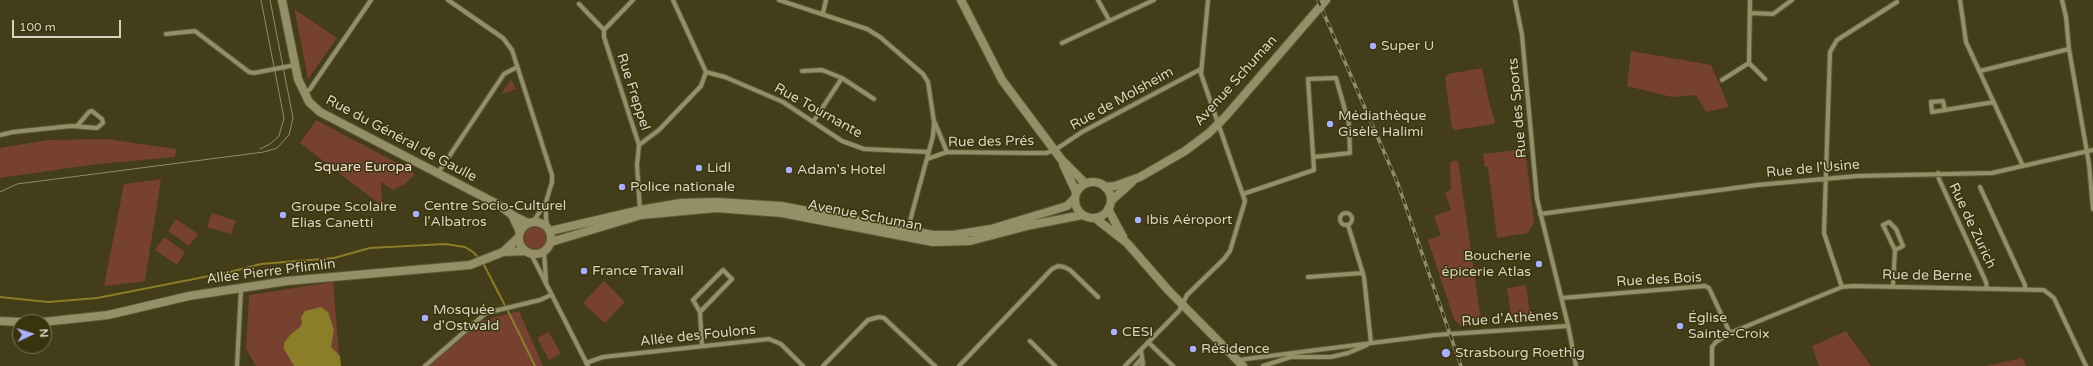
<!DOCTYPE html>
<meta charset="utf-8">
<style>
body{margin:0}
#map{position:relative;width:2093px;height:366px;overflow:hidden;background:#443d19;font-family:"Varela Round",sans-serif}
canvas{display:block}
.north{position:absolute;left:12px;top:314px;width:40px;height:40px;box-sizing:border-box;background:#39330e;border:1px solid #787355;border-radius:50%;rotate:86deg;font-size:11px;font-weight:700;line-height:16px;text-align:center;color:#d6d3bf}
.north::after{content:'';display:block;margin:auto;width:14px;height:18px;background:#a9b0fc;clip-path:polygon(50% 0,100% 100%,50% 72%,0 100%)}
.scale{position:absolute;left:12px;top:20px;width:109px;height:18px;box-sizing:border-box;border:2px solid #d6d3bf;border-top:0;padding-left:5px;font-size:12px;line-height:14px;white-space:nowrap;color:#d6d3bf;-webkit-text-stroke:3px #39330e;paint-order:stroke}
</style>
<div id="map">
<canvas width="2093" height="366"></canvas>
<div class="north">N</div>
<div class="scale">100 m</div>
</div>
<script>
const ctx = document.querySelector('canvas').getContext('2d');
ctx.lineJoin = 'round';
function fill(path, color) {
  ctx.fillStyle = color;
  ctx.fill(path, 'evenodd');
}
function toPath(rows) {
  const path = new Path2D();
  for (const r of rows) {
    if (r.length === 3) {
      path.moveTo(r[0] + r[2], r[1]);
      path.arc(r[0], r[1], r[2], 0, 2 * Math.PI);
      continue;
    }
    path.moveTo(r[0], r[1]);
    for (let i = 2; i < r.length; i += 2) path.lineTo(r[i], r[i + 1]);
  }
  return path;
}
function strokePath(path, color, width, dash) {
  ctx.strokeStyle = color;
  ctx.lineWidth = width;
  ctx.lineCap = dash ? 'butt' : 'round';
  ctx.setLineDash(dash || []);
  ctx.stroke(path);
}
function write(font, color, halo, rows, align = 'center') {
  ctx.font = font + ' "Varela Round",sans-serif';
  ctx.lineWidth = 3;
  ctx.setLineDash([]);
  ctx.textBaseline = 'middle';
  ctx.strokeStyle = halo;
  ctx.fillStyle = color;
  for (const [text, x, y, turn = 0] of rows) {
    ctx.save();
    ctx.translate(x, y);
    ctx.rotate((+turn || 0) * Math.PI / 180);
    ctx.textAlign = isNaN(turn) ? turn : align;
    if (halo) ctx.strokeText(text, 0, 0);
    ctx.fillText(text, 0, 0);
    ctx.restore();
  }
}
fill(toPath([
 [294,9,337,38,308,79,295,12],
 [1631,51,1711,65,1729,107,1706,112,1696,95,1672,97,1627,86],
 [1482,68,1489,102,1495,121,1494,124,1455,130,1452,128,1445,78,1448,74],
 [511,79,516,89,501,94],
 [316,120,401,165,415,174,405,184,393,190,381,182,382,206,300,143],
 [107,139,176,149,175,157,98,164,0,178,0,148,48,140],
 [1525,149,1534,222,1528,233,1497,238,1488,167,1485,167,1483,154],
 [1452,161,1458,161,1481,320,1475,324,1461,326,1454,319,1428,240,1441,235,1434,216,1451,210,1445,193,1451,190,1450,163],
 [161,179,145,281,104,286,124,184],
 [212,213,236,221,231,234,207,227],
 [176,219,198,234,189,246,168,231],
 [535,238,11],
 [164,237,185,252,177,265,155,250],
 [604,281,625,302,605,323,583,303],
 [333,282,340,366,256,366,246,349,249,295],
 [1526,285,1531,320,1512,323,1507,288],
 [519,311,543,366,428,366,481,321],
 [1846,331,1871,366,1819,366,1812,346],
 [549,332,561,354,549,360,537,338],
 [2022,358,2026,366,1985,366]
]), '#77412f');
fill(toPath([
 [321,307,328,312,334,330,331,347,340,356,341,366,294,366,284,349,284,343,290,335,300,327,302,324,301,317,305,311]
]), '#8b7d29');
strokePath(toPath([
 [483,263,513,321,535,366],
 [0,297,48,302,97,298,230,272,261,264,334,258,370,248,445,244,465,247,473,252,479,258]
]), '#8b7d29', 2);
const street = toPath([
 [448,0,503,38,512,50,552,175,552,182,546,202,533,222],
 [633,0,604,30,604,37,639,145,637,165,640,210],
 [673,0,706,72,725,77,783,102,842,141,864,149,929,152],
 [779,0,867,29,880,37,923,74,928,82,934,122,933,136,907,232],
 [1098,0,1109,20],
 [1515,0,1522,35,1537,199,1568,325,1576,366],
 [1750,0,1749,63,1765,79],
 [1960,0,1966,42,2023,166],
 [2062,0,2066,17,2069,49,2089,164,2093,209],
 [579,4,604,30],
 [823,13,826,0],
 [1750,13,1773,14,1792,0],
 [166,34,195,31,249,72,254,73,295,65],
 [1062,43,1154,0],
 [802,71,822,70,842,78,874,99],
 [1980,71,2069,49],
 [1722,80,1749,63],
 [304,94,310,89,371,0],
 [1945,110,1932,112,1931,102,1943,101,1945,110,1994,102],
 [813,122,842,78],
 [935,123,947,152],
 [0,135,13,132,71,126,97,128,103,123,102,119,92,111,89,112,77,126],
 [639,145,659,130,701,86,706,72],
 [927,159,947,152,1024,153,1046,153,1055,150,1082,132,1201,69],
 [438,173,504,74,517,67],
 [1938,173,1939,179,1986,282,1987,289],
 [1980,187,2025,285,2025,289],
 [1243,194,1314,170,1308,79,1336,78,1349,124,1350,153,1314,157],
 [546,202,546,219,548,228],
 [1346,219,6],
 [1540,214,1757,185,1857,176,1992,173,2093,150],
 [1348,225,1364,277,1371,343],
 [544,252,546,280],
 [531,254,588,366],
 [1308,277,1363,273],
 [1893,286,1895,250,1903,246,1896,229,1889,222,1883,225,1895,250],
 [1842,287,1824,233,1830,52,1837,40,1897,2],
 [1562,298,1705,286,1709,288,1730,333],
 [700,312,732,279,723,270,693,300,700,312,702,346],
 [1030,341,1055,366],
 [1148,342,1173,366],
 [1141,350,1143,364,1141,366],
 [1238,360,1435,335,1568,326],
 [586,363,603,357,769,339,781,344,803,366],
 [237,366,241,289],
 [425,366,486,313,540,300,551,295],
 [823,366,868,320,879,317,884,318,935,366],
 [959,366,1052,269,1058,266,1064,267,1070,270,1098,297],
 [1125,366,1179,311,1187,295,1224,259,1230,251,1245,201,1201,74,1208,0],
 [1135,366,1142,358],
 [1263,366,1291,357,1331,357,1348,353,1367,345],
 [1712,366,1712,347,1716,342,1730,333,1842,287,1853,286,2044,290,2054,298,2086,366]
]);
const secondary = toPath([
 [282,0,298,79,309,102,320,112,499,205,512,215,528,223],
 [961,0,1002,80,1061,159,1085,183],
 [1063,164,1076,192],
 [1093,200,18],
 [1105,187,1115,186,1140,177,1185,151,1209,133,1226,116,1326,0],
 [1112,200,1132,182],
 [1108,209,1123,237],
 [512,215,520,232],
 [1095,218,1127,243,1168,290,1243,366],
 [535,238,16],
 [550,231,640,210,681,203,716,202,781,206,933,235,953,235,991,229,1067,206,1074,199],
 [551,242,641,215,716,208,782,213,933,242,970,241,1031,225,1082,215],
 [503,252,525,251],
 [0,321,21,322],
 [43,322,108,315,189,296,287,281,470,265,503,252,518,238]
]);
strokePath(street, '#5e5839', 6);
strokePath(secondary, '#5e5839', 10);
strokePath(street, '#958f68', 4);
strokePath(secondary, '#958f68', 8);
strokePath(toPath([
 [260,149,270,144,279,136,284,118,261,0],
 [0,192,17,184,264,152,277,148,289,135,293,118,270,0]
]), '#908b6f', 1);
const rail = toPath([
 [1318,0,1398,184,1461,366]
]);
strokePath(rail, '#908b6f', 3.5);
strokePath(rail, '#39330e', 2, [6]);
for (const [x, y, r, color] of [
 [1373,46,4,"#a9b0fc"],
 [1330,124,4,"#a9b0fc"],
 [699,168,4,"#a9b0fc"],
 [789,170,4,"#a9b0fc"],
 [622,187,4,"#a9b0fc"],
 [416,214,4,"#a9b0fc"],
 [283,215,4,"#a9b0fc"],
 [1138,220,4,"#a9b0fc"],
 [1539,264,4,"#a9b0fc"],
 [584,271,4,"#a9b0fc"],
 [425,318,4,"#a9b0fc"],
 [1680,326,4,"#a9b0fc"],
 [1114,332,4,"#a9b0fc"],
 [1193,349,4,"#a9b0fc"],
 [1446,353,5,"#a9b0fc"]
]) {
  const dot = new Path2D();
  dot.arc(x, y, r, 0, 2 * Math.PI);
  ctx.fillStyle = color;
  ctx.fill(dot);
  strokePath(dot, '#39330e', 1.5);
}
write('14px', '#d6d3bf', '#39330e', [
 ["Super U",1381,46],
 ["Médiathèque",1338,116],
 ["Gisèle Halimi",1338,132],
 ["Lidl",707,168],
 ["Adam's Hotel",797,170],
 ["Police nationale",630,187],
 ["Centre Socio-Culturel",424,206],
 ["l'Albatros",424,222],
 ["Groupe Scolaire",291,207],
 ["Elias Canetti",291,223],
 ["Ibis Aéroport",1146,220],
 ["Boucherie",1531,256,"right"],
 ["épicerie Atlas",1531,272,"right"],
 ["France Travail",592,271],
 ["Mosquée",433,310],
 ["d'Ostwald",433,326],
 ["Église",1688,318],
 ["Sainte-Croix",1688,334],
 ["CESI",1122,332],
 ["Résidence",1201,349],
 ["Strasbourg Roethig",1455,353]
], 'left');
write('14px', '#d6d3bf', '#39330e', [
 ["Avenue Schuman",1236,81,-48],
 ["Rue Freppel",633,92,72],
 ["Rue de Molsheim",1122,99,-29],
 ["Rue des Sports",1518,108,-95],
 ["Rue Tournante",818,111,29],
 ["Rue du Général de Gaulle",401,139,28],
 ["Rue des Prés",991,142,-1],
 ["Rue de l'Usine",1813,169,-5],
 ["Avenue Schuman",865,216,11],
 ["Rue de Zurich",1972,226,65],
 ["Allée Pierre Pflimlin",271,272,-7],
 ["Rue de Berne",1927,276,1],
 ["Rue des Bois",1659,280,-3],
 ["Rue d'Athènes",1510,319,-4],
 ["Allée des Foulons",698,336,-6]
]);
write('14px', '#f5ded7', '#39330e', [
 ["Square Europa",363,167]
]);
</script>
